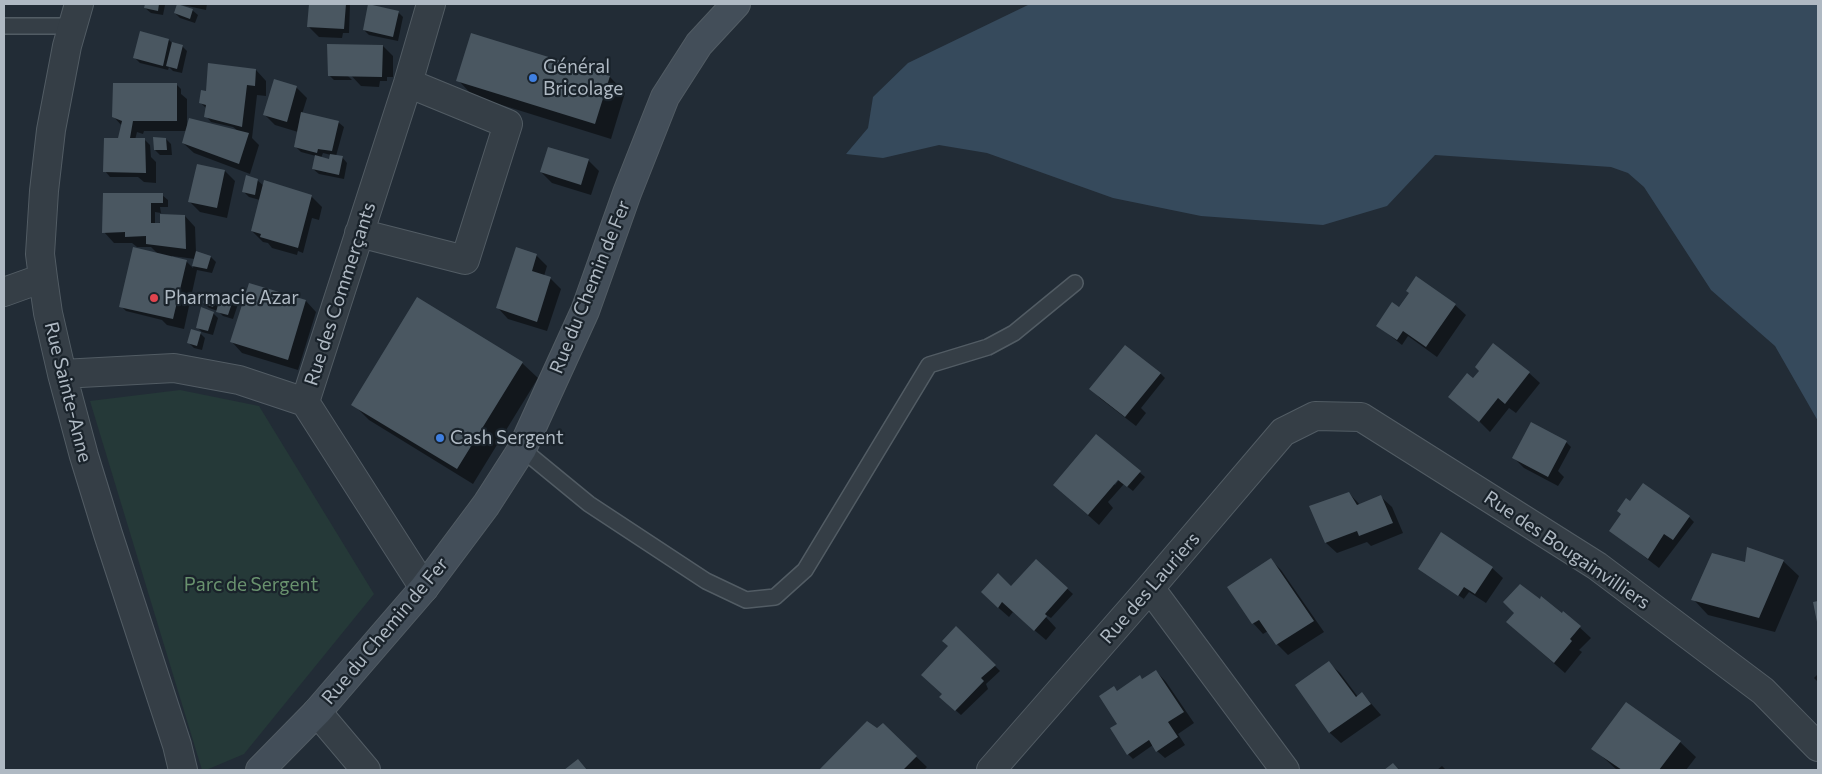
<!DOCTYPE html>
<meta charset="utf-8">
<style>
body{margin:0}
#map{position:relative;width:1822px;height:774px;overflow:hidden;background:#222c36;font-family:Commissioner,sans-serif}
canvas{display:block}
.frame{position:absolute;inset:0;border:5px solid #afb9c3;pointer-events:none}
</style>
<div id="map">
<canvas width="1822" height="774"></canvas>
<div class="frame"></div>
</div>
<script>
const ctx = document.querySelector('canvas').getContext('2d');
ctx.lineJoin = 'round';
function fill(path, color) {
  ctx.fillStyle = color;
  ctx.fill(path, 'evenodd');
}
function toPath(rows) {
  const path = new Path2D();
  for (const r of rows) {
    path.moveTo(r[0], r[1]);
    for (let i = 2; i < r.length; i += 2) path.lineTo(r[i], r[i + 1]);
  }
  return path;
}
function strokePath(path, color, width, dash) {
  ctx.strokeStyle = color;
  ctx.lineWidth = width;
  ctx.lineCap = dash ? 'butt' : 'round';
  ctx.setLineDash(dash || []);
  ctx.stroke(path);
}
function write(font, color, halo, rows, align = 'center') {
  ctx.font = font + ' Commissioner,sans-serif';
  ctx.lineWidth = 4.5;
  ctx.setLineDash([]);
  ctx.textBaseline = 'middle';
  ctx.strokeStyle = halo;
  ctx.fillStyle = color;
  for (const [text, x, y, turn = 0] of rows) {
    ctx.save();
    ctx.translate(x, y);
    ctx.rotate((+turn || 0) * Math.PI / 180);
    ctx.textAlign = isNaN(turn) ? turn : align;
    if (halo) ctx.strokeText(text, 0, 0);
    ctx.fillText(text, 0, 0);
    ctx.restore();
  }
}
fill(toPath([
 [180,390,259,406,374,594,244,754,206,770,202,770,90,401]
]), '#253938');
fill(toPath([
 [1030,4,1818,4,1818,421,1775,346,1711,290,1644,187,1628,173,1611,167,1435,155,1387,206,1323,225,1201,216,1113,198,987,153,939,145,883,158,846,154,868,128,873,97,908,63]
]), '#364a5c');
fill(toPath([
 [146,4,164,4,165,5,163,15,151,13,145,8],
 [178,4,207,4,206,10],
 [310,4,350,4,349,33,343,33,342,38,319,37,309,27],
 [192,10,198,15,195,23,180,18,175,13],
 [398,12,403,17,398,41,369,35,364,30],
 [169,40,173,44,182,46,187,51,182,73,173,71,169,67,168,70,140,63,135,58],
 [383,46,393,56,393,77,387,77,387,81,380,81,379,87,361,86,346,70,344,72,352,80,334,80,329,75],
 [256,70,266,81,266,96,257,95,252,138,259,145,250,174,194,153,183,143,186,131,144,131,143,134,137,132,135,140,145,140,150,145,151,157,156,162,156,183,144,182,138,177,110,177,105,171,119,139,122,126,113,116,176,84,181,89,181,94,187,99,187,125,238,131,233,127,211,122,206,116,207,109,201,103,208,93],
 [610,77,625,93,611,139,473,96,458,80],
 [296,87,307,98,302,114,338,122,344,127,336,156,342,157,347,163,344,179,319,174,313,169,316,156,301,152,296,147,298,132,275,125,264,114],
 [323,153,331,155,330,160,321,158],
 [166,139,171,144,172,155,160,155,155,150],
 [588,160,599,171,591,195,552,183,541,172],
 [225,171,235,181,227,218,200,212,190,202],
 [257,180,264,186,311,196,322,207,319,220,312,218,303,253,298,251,297,255,272,248,268,243,263,242,252,231,260,200,249,197,244,192],
 [162,195,168,200,168,207,160,207,161,213,155,212,155,224,185,216,195,227,196,252,211,257,216,262,212,273,197,270,184,329,167,325,162,320,126,311,121,306,159,255,151,247,137,247,132,243,114,243,104,232],
 [172,256,195,259,193,268,186,261,172,258],
 [536,255,547,266,544,276,550,278,561,289,547,331,508,319,498,308],
 [250,285,306,301,316,312,298,370,242,353,232,342],
 [215,296,220,301,233,299,238,304,233,319,223,316,218,311,209,308,204,303],
 [1455,305,1466,315,1437,357,1408,336,1402,345,1378,326,1400,309],
 [213,313,218,318,213,335,202,332,197,327],
 [200,333,205,338,202,350,194,348,189,343],
 [522,363,538,378,473,484,369,420,353,404],
 [1160,373,1165,378,1141,408,1146,413,1136,426,1101,399,1091,389],
 [1529,373,1540,383,1516,413,1509,408,1490,432,1478,420,1473,380],
 [1566,442,1571,447,1558,471,1564,477,1558,486,1524,468,1514,458],
 [1131,465,1145,477,1133,491,1124,484,1108,502,1113,508,1099,525,1072,501,1113,483,1115,485],
 [1349,493,1360,505,1381,497,1392,507,1403,533,1371,546,1367,542,1337,553,1326,543,1311,507],
 [1631,503,1689,517,1694,522,1659,568,1611,531],
 [1270,559,1281,570,1324,632,1288,655,1277,644,1268,631,1263,634,1253,623],
 [1036,560,1073,594,1051,618,1046,615,1045,616,1056,628,1046,640,1013,612,1009,617,993,603,1012,587],
 [1783,561,1799,576,1775,632,1708,615,1693,599,1746,564],
 [1492,568,1503,578,1486,603,1469,592,1463,600,1464,599,1419,569],
 [1564,613,1591,638,1579,650,1582,652,1565,673,1507,622,1562,615],
 [972,643,1000,671,986,684,988,689,961,715,946,702],
 [1329,663,1340,673,1358,697,1362,693,1381,715,1341,743,1330,733,1297,685],
 [1156,671,1166,682,1194,723,1178,734,1185,745,1165,758,1157,751,1153,745,1133,759,1128,754,1119,724,1113,687,1118,692,1140,677,1143,680],
 [1818,674,1818,682,1814,678],
 [867,722,877,730,883,725,927,767,924,770,821,770],
 [1680,742,1696,757,1686,770,1617,770,1593,748],
 [1442,766,1446,770,1437,770]
]), '#0007');
fill(toPath([
 [145,4,159,4,158,11,144,8],
 [177,4,193,9,190,19,174,13],
 [309,4,346,4,344,29,307,27],
 [368,4,399,11,393,37,363,30],
 [140,31,169,39,163,66,133,58],
 [471,33,610,76,595,124,456,81],
 [172,42,183,45,177,69,166,66],
 [327,44,383,45,382,77,328,76],
 [208,63,256,69,255,86,247,85,242,127,204,117,206,105,199,103,201,90,206,91],
 [274,79,297,86,287,122,263,115],
 [113,83,177,83,177,121,133,121,130,138,145,138,146,173,103,172,104,138,118,138,122,121,112,117],
 [301,112,339,121,332,151,318,149,317,153,294,147],
 [189,118,249,133,239,164,182,143],
 [153,137,166,138,167,150,154,150],
 [548,147,589,159,581,185,540,172],
 [330,154,343,156,339,175,312,169,315,155,329,159],
 [197,164,225,170,217,208,188,202],
 [246,175,258,179,255,195,242,192],
 [264,180,312,195,298,248,260,237,261,234,251,231],
 [103,193,163,193,163,203,151,203,151,223,160,223,160,214,185,215,186,249,146,244,146,236,125,237,125,232,102,233],
 [133,247,187,260,173,319,119,307],
 [516,247,537,254,532,271,551,277,537,322,496,308],
 [196,251,211,256,207,269,192,266],
 [1416,276,1456,304,1426,347,1403,331,1397,340,1376,326,1392,302,1399,307,1409,293,1406,291],
 [249,283,306,300,288,360,230,342],
 [206,292,216,295,213,307,203,303],
 [221,294,234,297,228,315,216,312],
 [417,297,523,362,457,469,351,405],
 [201,307,214,312,208,331,196,328],
 [191,329,201,332,197,346,187,343],
 [1493,343,1530,372,1505,404,1498,398,1479,422,1448,397,1467,373,1473,378,1479,371,1475,367],
 [1125,345,1161,373,1125,417,1089,389],
 [1531,422,1567,441,1548,477,1512,458],
 [1096,434,1141,471,1127,487,1118,480,1088,515,1053,485],
 [1643,483,1690,516,1673,540,1664,534,1648,559,1609,531,1621,514,1617,511,1626,498,1630,501],
 [1349,492,1357,505,1381,495,1393,523,1359,536,1357,531,1325,543,1309,506],
 [1441,532,1493,567,1475,594,1464,587,1458,596,1418,569],
 [1747,547,1784,560,1759,618,1691,600,1712,553,1745,562],
 [1271,558,1314,621,1276,645,1259,620,1252,624,1227,587],
 [1036,559,1068,588,1045,614,1047,616,1034,631,1002,602,998,608,981,592,998,573,1011,586],
 [1520,584,1540,599,1541,596,1562,613,1563,611,1581,626,1570,639,1572,641,1554,663,1506,622,1514,613,1503,602],
 [1818,601,1818,622,1817,622,1813,602],
 [956,626,996,665,981,678,984,681,955,711,939,697,942,694,921,675,948,646,942,641],
 [1329,661,1356,697,1362,692,1371,704,1329,733,1295,685],
 [1156,670,1184,712,1168,722,1178,737,1156,752,1149,740,1127,755,1110,728,1117,724,1099,696,1114,686,1117,691,1140,675,1142,679],
 [1626,702,1681,741,1659,770,1622,770,1591,749],
 [867,721,877,728,883,723,917,756,903,770,819,770],
 [578,759,587,770,564,770],
 [1393,763,1399,770,1384,770]
]), '#4a5761');
const service = toPath([
 [4,26,73,26],
 [522,449,589,504,706,581,746,600,775,597,805,570,929,365,988,347,1014,333,1075,283]
]);
const minor = toPath([
 [79,4,67,46,51,130,44,191,40,254,43,278,48,313,62,374,84,456,108,534,177,745,183,770],
 [359,233,465,260,508,124,408,83],
 [4,292,43,278],
 [62,374,174,368,239,380,305,402],
 [424,588,305,402,408,83,431,4],
 [1150,588,1285,770],
 [317,712,366,770],
 [991,770,1150,588,1283,432,1315,416,1361,417,1597,566,1763,691,1818,747]
]);
const secondary = toPath([
 [260,770,317,712,424,588,486,505,522,449,585,311,627,193,665,97,699,44,736,4]
]);
strokePath(service, '#525c64', 18);
strokePath(minor, '#525c64', 30);
strokePath(secondary, '#525c64', 30);
strokePath(service, '#353e46', 15);
strokePath(minor, '#353e46', 28);
strokePath(secondary, '#434e59', 28);
for (const [x, y, r, color] of [
 [533,78,5,"#3f7fe0"],
 [154,298,5,"#e0444e"],
 [440,438,5,"#3f7fe0"]
]) {
  const dot = new Path2D();
  dot.arc(x, y, r, 0, 2 * Math.PI);
  ctx.fillStyle = color;
  ctx.fill(dot);
  strokePath(dot, '#1a232b', 2);
}
write('19px', '#afb9c3', '#1a232b', [
 ["Général",543,67],
 ["Bricolage",543,89],
 ["Pharmacie Azar",164,298],
 ["Cash Sergent",450,438]
], 'left');
write('19px', '#afb9c3', '#1a232b', [
 ["Rue du Chemin de Fer",590,287,-68],
 ["Rue des Commerçants",340,294,-72],
 ["Rue Sainte-Anne",68,392,76],
 ["Rue des Bougainvilliers",1567,550,34],
 ["Rue des Lauriers",1150,588,-49],
 ["Rue du Chemin de Fer",385,631,-50]
]);
write('19px', '#69926e', '#1a232b', [
 ["Parc de Sergent",251,585]
]);
</script>
